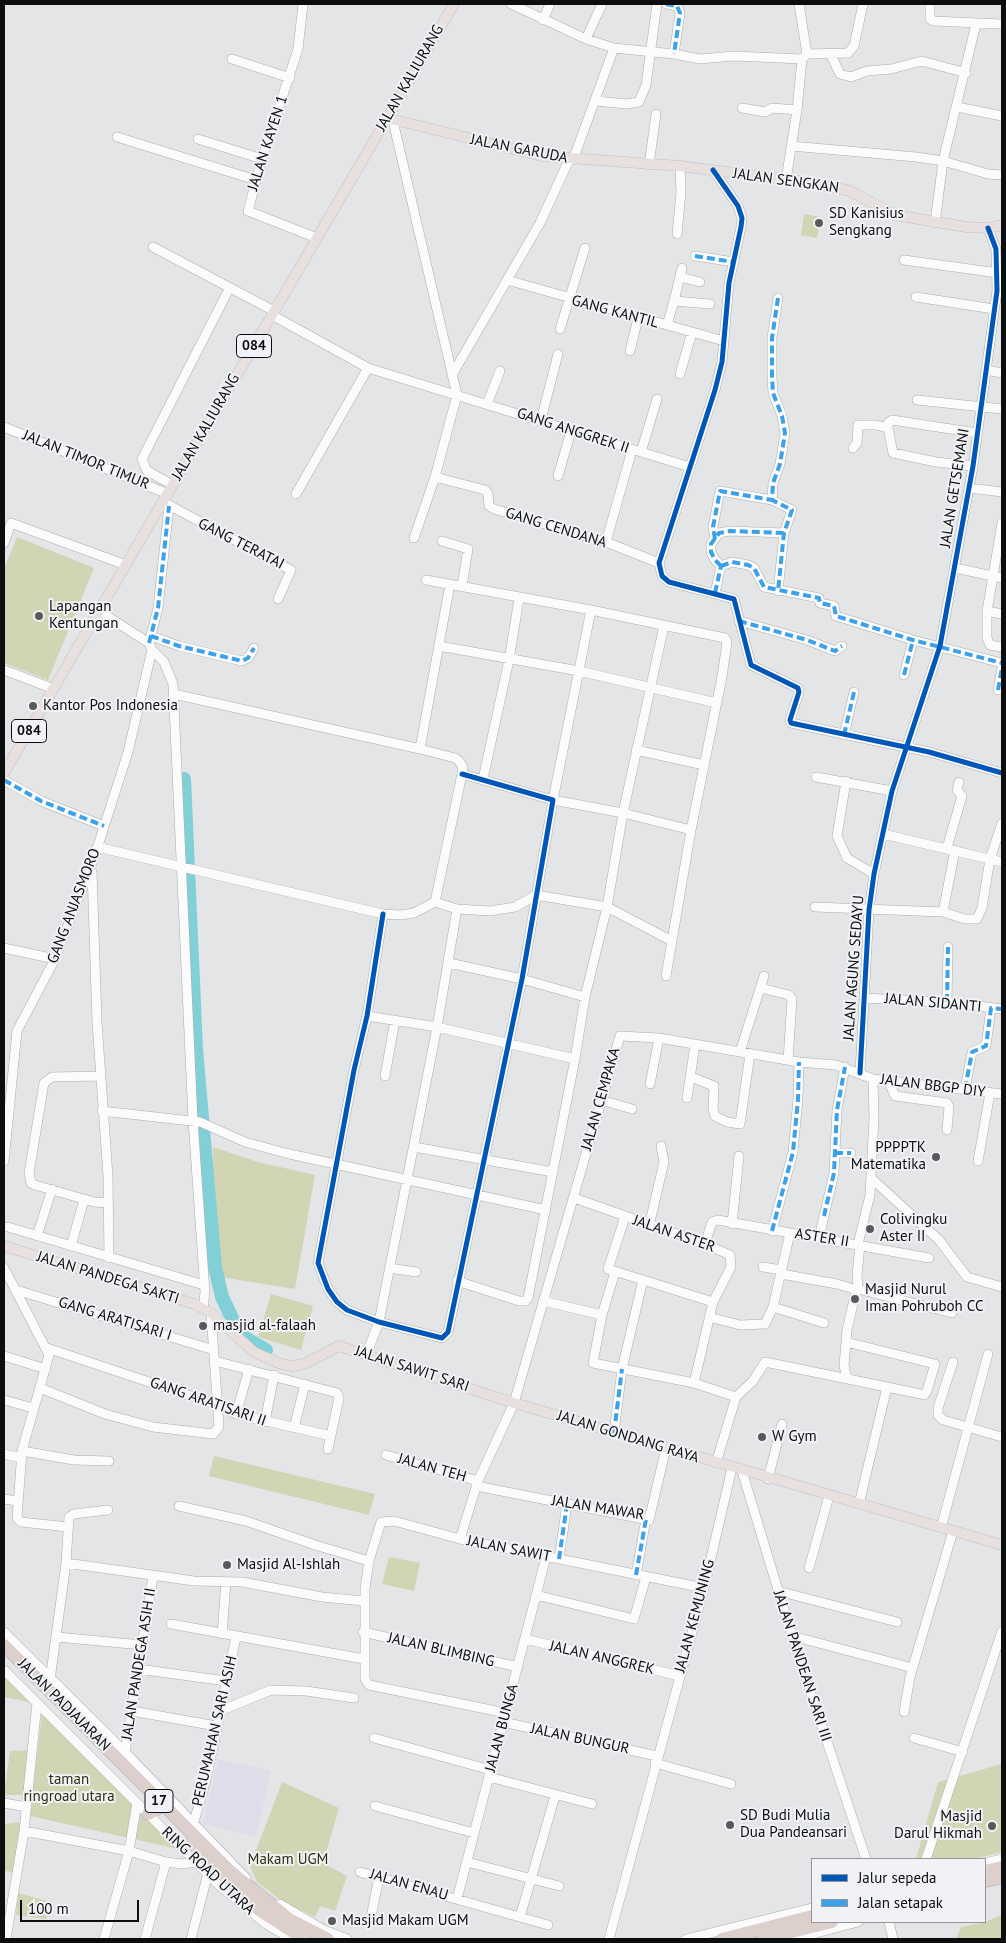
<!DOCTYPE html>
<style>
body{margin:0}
#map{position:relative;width:1006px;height:1943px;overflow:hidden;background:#e4e5e7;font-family:"PT Sans",sans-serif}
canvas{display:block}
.frame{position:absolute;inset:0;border:5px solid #0c0d0e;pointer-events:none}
.legend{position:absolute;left:811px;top:1858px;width:175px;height:65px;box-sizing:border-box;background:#f0f2f5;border:1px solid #959699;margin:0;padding:6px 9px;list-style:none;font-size:15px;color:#0c0d0e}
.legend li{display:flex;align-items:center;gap:10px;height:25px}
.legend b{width:25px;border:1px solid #959699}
.scale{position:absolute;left:20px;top:1900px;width:119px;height:22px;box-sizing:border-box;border:2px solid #0c0d0e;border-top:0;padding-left:6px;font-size:15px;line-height:18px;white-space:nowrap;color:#0c0d0e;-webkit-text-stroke:4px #f0f2f5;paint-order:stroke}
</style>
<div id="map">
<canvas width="1006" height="1943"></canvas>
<div class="frame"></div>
<ul class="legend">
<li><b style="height:6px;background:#0057b8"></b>Jalur sepeda</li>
<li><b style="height:6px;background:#3ca1e9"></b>Jalan setapak</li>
</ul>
<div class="scale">100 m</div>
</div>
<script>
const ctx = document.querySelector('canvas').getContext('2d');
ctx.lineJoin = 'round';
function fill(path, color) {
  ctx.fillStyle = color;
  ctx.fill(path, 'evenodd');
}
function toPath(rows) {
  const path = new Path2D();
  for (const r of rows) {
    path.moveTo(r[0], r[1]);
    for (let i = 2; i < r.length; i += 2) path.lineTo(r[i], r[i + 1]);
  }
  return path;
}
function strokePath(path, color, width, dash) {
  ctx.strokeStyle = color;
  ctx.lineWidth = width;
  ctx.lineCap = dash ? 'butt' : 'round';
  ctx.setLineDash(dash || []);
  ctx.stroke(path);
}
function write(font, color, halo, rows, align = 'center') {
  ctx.font = font + ' "PT Sans",sans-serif';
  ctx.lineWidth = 4;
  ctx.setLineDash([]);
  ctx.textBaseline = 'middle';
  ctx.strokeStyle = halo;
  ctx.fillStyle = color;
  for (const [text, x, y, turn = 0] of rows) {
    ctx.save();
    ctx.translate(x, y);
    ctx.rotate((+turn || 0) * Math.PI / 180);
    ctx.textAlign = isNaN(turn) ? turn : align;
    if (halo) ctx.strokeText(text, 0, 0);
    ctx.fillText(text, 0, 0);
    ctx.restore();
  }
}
fill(toPath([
 [218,1759,271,1771,256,1836,203,1824]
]), '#e0ddea');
fill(toPath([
 [804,214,821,217,817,238,801,235],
 [17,537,94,568,48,680,4,663,4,569],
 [213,1147,258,1162,315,1175,295,1289,214,1276],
 [271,1294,313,1306,301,1350,258,1337],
 [214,1456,375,1494,369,1515,209,1476],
 [389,1557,420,1563,414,1591,382,1584],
 [4,1678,8,1678,33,1703,4,1697],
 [42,1713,178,1849,30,1816],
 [30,1750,24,1795,4,1795,10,1751],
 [1002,1764,1002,1852,975,1859,916,1859,938,1782],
 [282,1782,339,1808,323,1863,347,1876,335,1911,320,1906,315,1917,282,1901,257,1882,250,1866],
 [20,1822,14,1872,4,1871,4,1824],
 [18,1893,51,1902,46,1919,16,1915],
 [1002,1915,1002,1939,956,1939,961,1927,985,1922]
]), '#d1d5b4');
strokePath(toPath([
 [184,779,196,1049,215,1267,222,1297,240,1335,266,1350]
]), '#82d0d7', 14);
const minor = toPath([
 [303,4,298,49,262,159,248,211,317,238],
 [511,4,586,39,614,48,573,160],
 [666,4,677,6,680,13,674,54],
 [799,4,807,54],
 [930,4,930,19,933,21,1002,24],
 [543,20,550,4],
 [586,39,602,4],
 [614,48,674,54,700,59,734,56,802,59],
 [831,55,840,74,851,77,867,71,891,69,922,61,966,73],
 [232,59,290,78],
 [596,101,626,104,639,102,646,85,657,4],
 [957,107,1002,116],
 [742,108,765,112,772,108,797,110],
 [393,121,457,395,435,477,414,538],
 [117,137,256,180],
 [198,139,262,159],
 [791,146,916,157,943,161,988,174,1002,175],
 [649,165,656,114],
 [713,170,738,206,742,218,741,227,729,283,722,362,715,390,659,563,662,576,669,582,734,599,751,665,798,688,799,692,790,720,791,723,929,752,1002,773],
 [786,180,797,110,802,59,807,54,848,53,854,46,863,4],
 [935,223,943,161,976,24],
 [677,234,681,192,680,166],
 [153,247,274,311],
 [695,256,734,262],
 [904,260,998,273],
 [680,277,700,282],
 [507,280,724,341],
 [916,297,994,309],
 [778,298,772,338,772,376,773,393,782,416,785,433,780,464,773,483,772,500,792,510,784,533,778,591],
 [674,301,682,268],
 [272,315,368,368,690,467],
 [667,325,674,301,710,304],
 [560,329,585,248],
 [630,351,638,318],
 [986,370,1002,373],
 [680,374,692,332],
 [452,375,540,223,569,160],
 [917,400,1002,409],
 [487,404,500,371],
 [541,420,558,354],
 [4,427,168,494],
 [888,428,888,423,892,420,977,433],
 [853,448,857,443,858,425,876,425,888,428,893,453,936,462,973,466],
 [641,452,657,399],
 [558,476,571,431],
 [435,477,485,490,488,494,489,506,494,509,606,542,659,563],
 [173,485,147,471,142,459,229,289],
 [969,488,1002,492],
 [296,494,368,368],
 [163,502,291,570,278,599],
 [1002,523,987,611,987,638,990,645,1002,647],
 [715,539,713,527,720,491,772,500],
 [442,541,468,549,462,586],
 [606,542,632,450],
 [4,543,11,523,126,565],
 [721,566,732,562,748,565,754,568,764,587,819,598,820,603,834,606,836,616,913,640,1002,663],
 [721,566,715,560,711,552,711,544,719,533,730,531,784,533],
 [955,568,1002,578],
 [426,580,591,610,725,638,727,642,722,677,691,830,623,813,553,800,591,610],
 [715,593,721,566],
 [99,611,149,643,152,650,164,662,173,684,193,1120,205,1292,203,1309],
 [987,611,1002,614],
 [739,621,807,640,835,651,842,646],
 [664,626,623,813,607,907,672,941],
 [151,636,179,646,242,661,248,658,254,648],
 [149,643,158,608,169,506],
 [439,646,579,671,717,703],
 [4,670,54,689],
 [904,675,913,640],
 [998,690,1002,668],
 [844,735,854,692],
 [420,749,450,584],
 [636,750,704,765],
 [816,777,892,791],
 [483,779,509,660,519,599],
 [4,780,41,801,104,826],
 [846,781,837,836,847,858,874,874],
 [883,834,1002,862],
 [97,847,383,914,401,915,414,913,435,902,462,774,463,767,459,761,455,758,420,749,174,694],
 [947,848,962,796,957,790,959,782],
 [92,872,97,1022,108,1176,109,1258],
 [435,902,457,909,490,911,515,907,536,895,607,907,585,997,575,1059,528,1298,525,1301,519,1301,457,1281],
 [815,907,943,912,965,919,977,919,982,908,990,859,1002,823],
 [943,912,955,850],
 [383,914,367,1016,354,1070,318,1263,328,1289,337,1302,347,1310,379,1322,442,1338,448,1332,522,979,553,800,462,774],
 [4,948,55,959],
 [449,963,522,979,585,997],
 [666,976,691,830],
 [761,988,789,995,792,999,788,1060],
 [864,998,956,1003,1002,1009],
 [947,1002,948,947],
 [367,1016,437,1027,575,1059],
 [740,1052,764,976],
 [860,1073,869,910,874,874,892,791,940,646,973,466,997,291,996,249,988,228],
 [100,1076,52,1077,44,1083,29,1173,31,1183,35,1185,94,1202,108,1203],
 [385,1076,395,1020],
 [691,1077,714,1086,713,1109,715,1116,727,1122,740,1124,750,1054],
 [888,1080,895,1096,947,1103,949,1107,947,1130],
 [650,1084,659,1038],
 [965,1089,972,1052,986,1046,991,1008],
 [687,1098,695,1045],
 [601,1100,632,1109],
 [102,1111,200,1122,245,1142,285,1153,546,1210],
 [414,1147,553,1172],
 [835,1153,851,1153],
 [4,1161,17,1031,55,959,96,852,128,752,152,650],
 [978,1161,990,1093],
 [871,1178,939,1240,967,1277,1002,1287],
 [574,1198,705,1244,730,1255,731,1267,713,1302,694,1383],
 [625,1217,608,1269,713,1302],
 [732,1224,739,1156],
 [649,1226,664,1162,661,1146],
 [8,1227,204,1285],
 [772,1231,793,1152,798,1099,799,1062],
 [37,1236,52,1189],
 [819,1238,834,1173,837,1110,845,1067],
 [705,1244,712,1222,718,1220,929,1258],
 [858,1244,870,1195,874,1117,873,1079],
 [71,1246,84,1200],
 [763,1267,782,1270],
 [4,1268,49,1355,22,1451,17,1518,21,1522,68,1527],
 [389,1268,416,1272],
 [615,1272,602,1315,593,1363,694,1383,736,1397],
 [781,1274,837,1284,857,1290],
 [858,1289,952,1313],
 [858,1289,857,1275,860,1245],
 [16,1290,214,1350],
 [543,1301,602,1315],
 [773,1307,824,1323],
 [709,1317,740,1325,765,1324,773,1307,790,1233],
 [47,1348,218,1405,236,1414,331,1436],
 [366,1355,379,1322,437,1027,457,909],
 [4,1356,46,1369],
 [215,1361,337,1393,339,1398,328,1449],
 [953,1362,938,1408,938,1415,943,1420,1002,1437],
 [847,1378,844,1366,847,1330,856,1291,858,1289],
 [40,1388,105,1414,153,1427,213,1434,219,1427,211,1313],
 [4,1400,33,1408],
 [236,1414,249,1369],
 [265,1422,274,1375],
 [294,1428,305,1384],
 [614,1433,622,1369,643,1280],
 [22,1451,74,1460,109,1461],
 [4,1454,21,1458],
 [386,1455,478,1481],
 [716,1463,736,1397,753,1381,765,1362,921,1394,924,1395,927,1391,935,1364,846,1342],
 [742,1471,792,1636,866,1859],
 [768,1479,782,1424],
 [476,1486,649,1520,666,1448],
 [4,1499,17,1501],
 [859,1504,887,1387],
 [179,1506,246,1521,315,1545,369,1561],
 [941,1528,988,1354],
 [460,1539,478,1481,514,1403,620,1036,659,1038,799,1062,836,1065,873,1079,1002,1094],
 [559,1559,567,1504],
 [66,1563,194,1581,242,1582,322,1597,364,1601],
 [809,1568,829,1496],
 [636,1575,646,1519],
 [778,1591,897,1622],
 [536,1595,634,1619,646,1577],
 [171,1624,364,1659],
 [4,1632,125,1752,246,1878],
 [363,1632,518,1667],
 [222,1634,226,1582],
 [792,1636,913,1668],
 [57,1637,142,1645],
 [525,1639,680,1676],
 [138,1669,226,1681],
 [4,1670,222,1888,266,1924,291,1939],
 [50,1680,66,1563,69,1517,74,1514,108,1510],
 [132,1711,216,1726],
 [220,1711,271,1690,306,1691,354,1698],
 [904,1712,910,1677,953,1531],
 [506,1713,369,1685,365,1679,365,1588,369,1561,381,1522,394,1521,460,1539,704,1588],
 [503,1722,657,1756],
 [374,1738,491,1770],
 [914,1738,963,1752],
 [125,1752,153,1576],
 [655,1763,731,1784],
 [489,1777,592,1804],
 [4,1803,27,1807],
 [375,1806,474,1833],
 [193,1825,206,1780,236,1637],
 [24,1831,129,1851,166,1862,182,1864,196,1862],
 [926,1859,1002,1631],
 [467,1862,559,1886],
 [985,1863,1002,1859],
 [360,1872,548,1925],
 [457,1899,546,1557],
 [280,1904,324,1930,347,1939],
 [372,1912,379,1877],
 [520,1917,555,1796],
 [889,1922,893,1939],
 [6,1939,24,1831,37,1703],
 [104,1939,129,1851,137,1803],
 [145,1939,166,1862],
 [191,1939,208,1873],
 [609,1939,704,1588,732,1468],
 [686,1939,812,1908],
 [793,1939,858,1922]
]);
const major = toPath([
 [387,118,542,156,680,166,807,182,850,191,895,215,966,227,988,228,1002,225],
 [4,773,454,4],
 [4,1246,194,1304,211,1313,254,1352,281,1364,293,1366,304,1364,339,1346,514,1403,1002,1545]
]);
const highway = toPath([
 [4,1645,231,1872,289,1919,328,1939],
 [148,1814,157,1809],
 [190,1843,259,1910,304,1939],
 [985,1871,1002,1867],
 [985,1881,1002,1877],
 [722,1939,812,1916],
 [763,1939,832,1922]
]);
strokePath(minor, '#abacad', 10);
strokePath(major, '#c0c0c1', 11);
strokePath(highway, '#c0c0c1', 14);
strokePath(minor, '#fbfbfb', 9);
strokePath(major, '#e8e0de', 10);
strokePath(highway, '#dccfcc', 12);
strokePath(toPath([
 [666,4,677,6,680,13,674,54],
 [695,256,734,262],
 [778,298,772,338,772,376,773,393,782,416,785,433,780,464,773,483,772,500,792,510,784,533,778,591],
 [715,539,713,527,720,491,772,500],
 [721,566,732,562,748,565,754,568,764,587,819,598,820,603,834,606,836,616,913,640,1002,663],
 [721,566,715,560,711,552,711,544,719,533,730,531,784,533],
 [715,593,721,566],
 [739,621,807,640,835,651,842,646],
 [151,636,179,646,242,661,248,658,254,648],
 [149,643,158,608,169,506],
 [904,675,913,640],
 [998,690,1002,668],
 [844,735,854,692],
 [4,780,41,801,104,826],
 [947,1002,948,947],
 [965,1089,972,1052,986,1046,991,1008,1002,1009],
 [835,1153,851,1153],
 [824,1216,834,1173,837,1110,845,1067],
 [772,1231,793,1152,798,1099,799,1062],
 [614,1433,622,1369],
 [559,1559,567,1504],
 [636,1575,646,1519]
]), '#3ca1e9', 4, [8, 4]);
strokePath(toPath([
 [713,170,738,206,742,218,741,227,729,283,722,362,715,390,659,563,662,576,669,582,734,599,751,665,798,688,799,692,790,720,791,723,929,752,1002,773],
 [383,914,367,1016,354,1070,318,1263,328,1289,337,1302,347,1310,379,1322,442,1338,448,1332,522,979,553,800,462,774],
 [860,1073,869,910,874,874,892,791,940,646,973,466,997,291,996,249,988,228]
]), '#0057b8', 5);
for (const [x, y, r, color] of [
 [819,223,5,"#58595a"],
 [39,616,5,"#58595a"],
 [33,706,5,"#58595a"],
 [936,1157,5,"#58595a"],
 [870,1229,5,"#58595a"],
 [855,1299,5,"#58595a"],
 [203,1326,5,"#58595a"],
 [762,1437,5,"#58595a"],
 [227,1565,5,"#58595a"],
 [730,1825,5,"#58595a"],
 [992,1826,5,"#58595a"],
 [332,1921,5,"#58595a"]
]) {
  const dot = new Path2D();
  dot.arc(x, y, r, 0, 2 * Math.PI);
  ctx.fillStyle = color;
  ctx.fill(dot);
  strokePath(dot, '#f0f2f5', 2);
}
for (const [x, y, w] of [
 [254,346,35],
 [29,731,35],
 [159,1801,28]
]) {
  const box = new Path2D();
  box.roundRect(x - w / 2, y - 11.5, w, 23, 4);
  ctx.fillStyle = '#f0f2f5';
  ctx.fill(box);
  strokePath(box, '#0c0d0e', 1);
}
write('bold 14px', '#0c0d0e', null, [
 ["084",254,346],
 ["084",29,731],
 ["17",159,1801]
]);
write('15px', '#0c0d0e', '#f0f2f5', [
 ["JALAN KALIURANG",410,78,-60],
 ["JALAN KAYEN 1",268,143,-72],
 ["JALAN GARUDA",519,149,11],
 ["JALAN SENGKAN",786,181,8],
 ["GANG KANTIL",615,312,15],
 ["JALAN KALIURANG",206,427,-60],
 ["GANG ANGGREK II",573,431,18],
 ["JALAN TIMOR TIMUR",86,460,22],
 ["JALAN GETSEMANI",955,488,-81],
 ["GANG CENDANA",556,528,17],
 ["GANG TERATAI",241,544,27],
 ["GANG ANJASMORO",74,906,-69],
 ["JALAN AGUNG SEDAYU",854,968,-86],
 ["JALAN SIDANTI",933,1003,5],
 ["JALAN BBGP DIY",933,1086,7],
 ["JALAN CEMPAKA",601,1099,-74],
 ["JALAN ASTER",674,1234,19],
 ["ASTER II",822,1238,9],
 ["JALAN PANDEGA SAKTI",108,1278,17],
 ["GANG ARATISARI I",115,1319,17],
 ["JALAN SAWIT SARI",412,1369,18],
 ["GANG ARATISARI II",208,1402,19],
 ["JALAN GONDANG RAYA",628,1437,17],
 ["JALAN TEH",432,1468,16],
 ["JALAN MAWAR",598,1508,9],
 ["JALAN SAWIT",509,1549,11],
 ["JALAN KEMUNING",695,1616,-75],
 ["JALAN BLIMBING",441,1650,13],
 ["JALAN ANGGREK",602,1658,13],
 ["JALAN PANDEGA ASIH II",139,1664,-81],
 ["JALAN PANDEAN SARI III",802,1666,72],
 ["JALAN PADJAJARAN",64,1705,45],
 ["JALAN BUNGA",502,1728,-75],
 ["PERUMAHAN SARI ASIH",215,1731,-77],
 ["JALAN BUNGUR",580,1739,12],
 ["RING ROAD UTARA",208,1871,43],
 ["JALAN ENAU",409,1885,16]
]);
write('15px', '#0c0d0e', '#f0f2f5', [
 ["SD Kanisius",829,214],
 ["Sengkang",829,231],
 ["Lapangan",49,607],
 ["Kentungan",49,624],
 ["Kantor Pos Indonesia",43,706],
 ["PPPPTK",926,1148,"right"],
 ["Matematika",926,1165,"right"],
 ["Colivingku",880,1220],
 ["Aster II",880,1237],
 ["Masjid Nurul",865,1290],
 ["Iman Pohruboh CC",865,1307],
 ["masjid al-falaah",213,1326],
 ["W Gym",772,1437],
 ["Masjid Al-Ishlah",237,1565],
 ["SD Budi Mulia",740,1816],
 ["Dua Pandeansari",740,1833],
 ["Masjid",982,1817,"right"],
 ["Darul Hikmah",982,1834,"right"],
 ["Masjid Makam UGM",342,1921]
], 'left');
write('15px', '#2c2f0d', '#f0f2f5', [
 ["taman",69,1780],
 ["ringroad utara",69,1797],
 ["Makam UGM",288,1860]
]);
</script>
